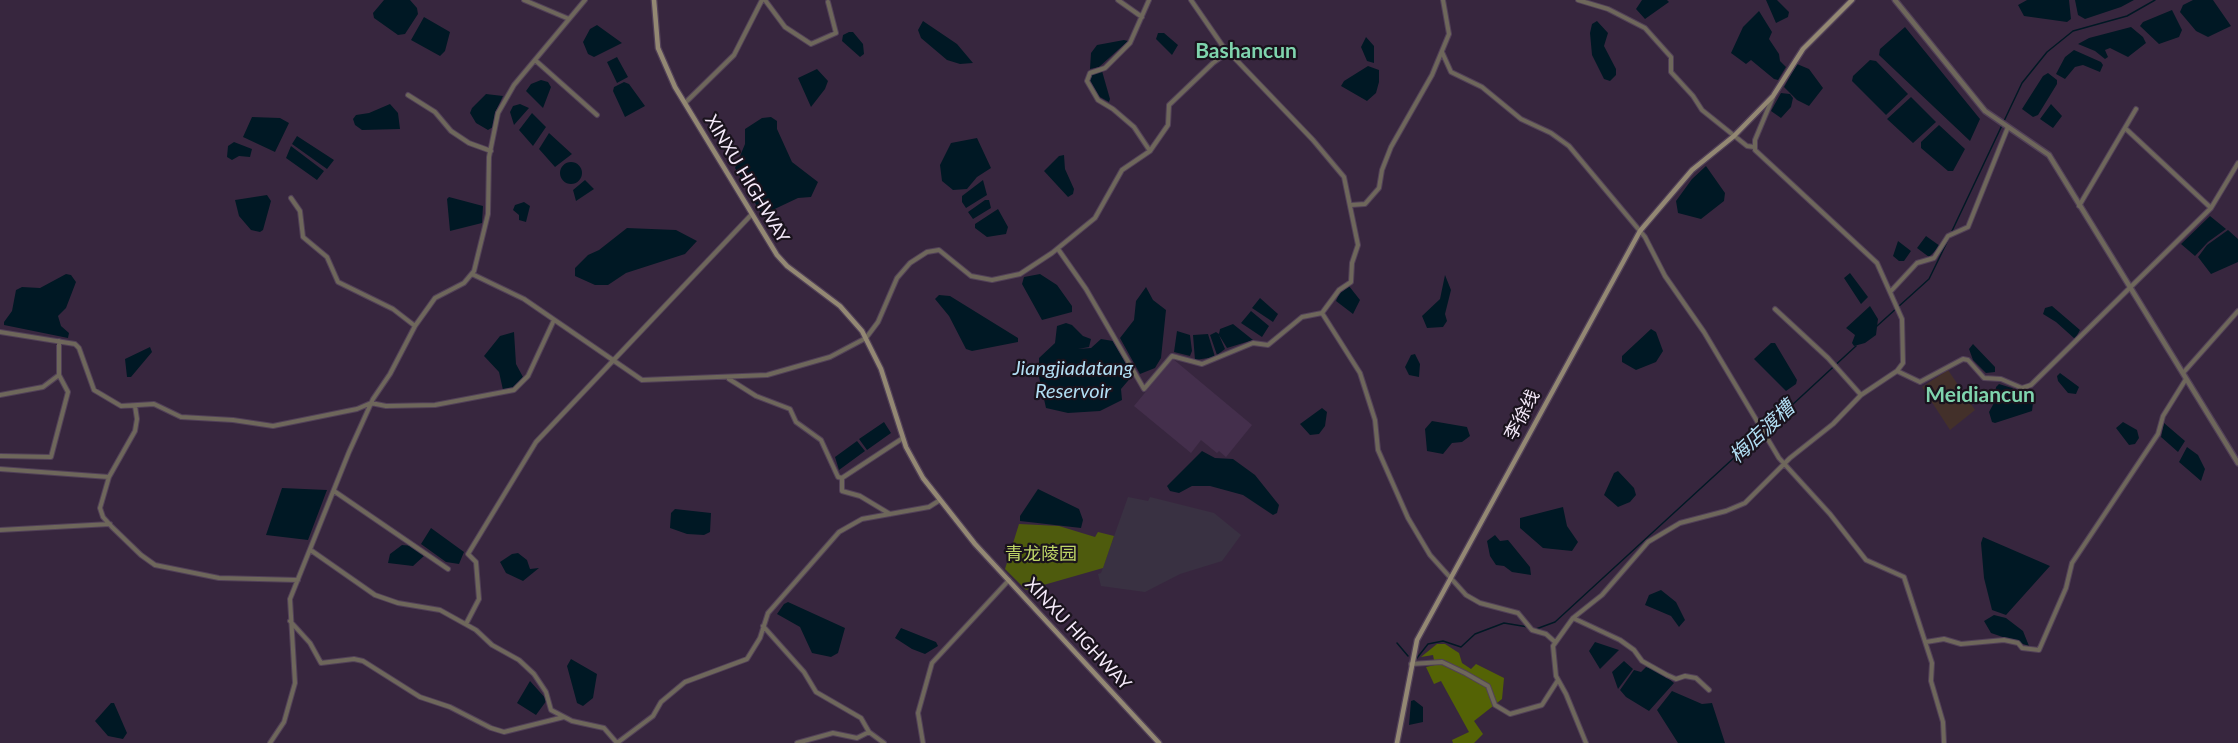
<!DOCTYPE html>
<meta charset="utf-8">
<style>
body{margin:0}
canvas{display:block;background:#37263e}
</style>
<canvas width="2238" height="743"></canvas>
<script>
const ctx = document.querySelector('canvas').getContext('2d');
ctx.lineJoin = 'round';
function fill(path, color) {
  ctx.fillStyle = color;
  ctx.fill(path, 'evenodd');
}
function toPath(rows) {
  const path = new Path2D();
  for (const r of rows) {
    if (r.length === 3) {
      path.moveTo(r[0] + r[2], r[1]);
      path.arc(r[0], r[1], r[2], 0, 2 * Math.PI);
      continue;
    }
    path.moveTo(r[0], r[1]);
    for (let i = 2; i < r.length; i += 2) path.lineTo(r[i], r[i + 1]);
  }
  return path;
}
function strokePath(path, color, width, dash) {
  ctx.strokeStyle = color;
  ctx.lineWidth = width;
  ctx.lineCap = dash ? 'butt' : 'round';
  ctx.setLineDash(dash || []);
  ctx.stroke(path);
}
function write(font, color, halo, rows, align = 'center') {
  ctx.font = font + ' Lato,"Noto Sans SC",sans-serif';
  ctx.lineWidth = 4.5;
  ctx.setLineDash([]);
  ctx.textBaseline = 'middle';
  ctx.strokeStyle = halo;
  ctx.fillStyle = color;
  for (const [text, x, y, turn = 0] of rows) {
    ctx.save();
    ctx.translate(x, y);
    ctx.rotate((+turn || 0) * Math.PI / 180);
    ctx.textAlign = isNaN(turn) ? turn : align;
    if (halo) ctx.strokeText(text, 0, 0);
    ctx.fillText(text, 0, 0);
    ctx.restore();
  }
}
fill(toPath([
 [1128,497,1148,501,1150,497,1214,513,1241,535,1222,561,1180,574,1145,592,1101,586,1098,574,1101,573]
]), '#393142');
fill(toPath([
 [1173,359,1252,425,1226,457,1219,451,1217,453,1201,440,1191,453,1134,406]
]), '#442f4c');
fill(toPath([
 [1948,370,1975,410,1950,430,1922,387]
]), '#43302a');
fill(toPath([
 [1019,524,1059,526,1095,537,1098,532,1114,536,1103,568,1026,590,1005,569]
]), '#4e5b0d');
fill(toPath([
 [1437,644,1445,644,1459,653,1462,663,1471,669,1476,664,1504,678,1502,699,1474,721,1483,734,1474,743,1453,743,1452,740,1469,732,1441,681,1434,684,1426,667,1435,665,1433,655,1421,657]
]), '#546305');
fill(toPath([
 [384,0,410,0,417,8,418,14,405,34,398,35,374,18,373,13],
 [1642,0,1667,0,1669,2,1645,19,1636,9],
 [1766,0,1777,0,1789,12,1788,17,1776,23],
 [2027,0,2069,0,2071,19,2067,22,2024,16,2018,5],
 [2075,0,2134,0,2121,7,2085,19,2078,15],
 [2193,0,2213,0,2231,26,2208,37,2196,31,2180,12,2183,5],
 [2172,10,2182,30,2179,37,2159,44,2140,26,2143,22],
 [1759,11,1772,32,1769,39,1779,54,1780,61,1786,67,1778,80,1774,79,1751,60,1746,64,1731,53,1743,27],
 [424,17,450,32,445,51,440,56,411,40],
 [923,21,957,44,973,63,960,64,947,60,921,38,918,30],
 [1597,21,1608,33,1604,46,1616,69,1616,75,1610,81,1604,79,1592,55,1590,33,1592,24],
 [597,25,622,43,594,57,588,54,583,42,590,29],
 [1905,27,1980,119,1970,141,1879,55,1880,49],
 [2131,27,2143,37,2146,43,2128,57,2110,48,2105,50,2108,57,2105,59,2095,51,2078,44,2089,38],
 [849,32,853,32,863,44,864,54,860,57,842,41,843,35],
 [1158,33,1164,33,1178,45,1172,55,1156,39],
 [1366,37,1374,46,1374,63,1367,61,1361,47],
 [1124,40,1128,41,1099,67,1090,69,1091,53,1097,45],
 [2074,50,2101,62,2103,65,2100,72,2083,65,2075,67,2065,79,2056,74,2065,57],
 [617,57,628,77,617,83,607,62],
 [1870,60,1876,61,1908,94,1886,115,1852,81,1853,76],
 [1797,64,1809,69,1823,88,1809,106,1797,100,1784,87],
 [1368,66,1379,70,1379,82,1376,93,1367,101,1341,86,1344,81],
 [817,69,828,81,825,89,811,107,798,78],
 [1102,71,1110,99,1109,102,1098,96,1089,83,1091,74],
 [2048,73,2057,80,2057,84,2038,115,2033,117,2022,109,2043,76],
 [541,80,548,82,551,87,543,108,526,91,531,84],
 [624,82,629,84,645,106,625,117,613,91,614,87],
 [1781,93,1790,94,1793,98,1791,107,1781,118,1771,111],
 [486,94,503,96,495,113,493,127,488,130,476,123,470,113,472,108],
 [1911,97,1936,122,1913,143,1887,119],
 [390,104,398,113,400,129,362,130,355,125,353,119,356,115,369,113],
 [520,104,529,108,514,125,510,112,513,106],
 [2051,104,2062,116,2053,128,2040,119],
 [532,113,546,127,533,146,519,130],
 [252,117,280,118,289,123,275,152,243,137],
 [771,117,777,121,777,129,792,162,818,182,811,197,798,198,762,215,735,168,745,144,745,129,762,118],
 [1939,125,1965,149,1953,171,1948,171,1921,148,1921,142],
 [549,133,572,154,555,167,539,149],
 [297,136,334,160,327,169,292,144],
 [977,138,991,168,977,177,967,189,953,190,942,181,940,165,951,143],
 [234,142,252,149,250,157,239,156,232,160,227,157,228,146],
 [291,146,324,171,317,180,286,158],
 [1064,155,1065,169,1074,189,1073,194,1068,197,1044,171,1059,156],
 [571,173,11],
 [1706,166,1725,193,1724,201,1701,219,1678,213,1676,201,1692,179],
 [585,180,594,189,576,201,573,190],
 [983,180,987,195,966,208,962,202,962,196],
 [267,195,271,201,263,230,260,232,251,230,239,216,235,200],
 [449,197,483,206,482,223,450,231,447,199],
 [985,200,989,200,991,208,973,219,968,212],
 [524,202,530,206,526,222,519,220,519,215,513,210,515,205],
 [998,209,1008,227,1006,234,987,237,975,228,975,224],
 [2210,216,2226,229,2208,242,2195,256,2181,244],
 [627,228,676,230,697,241,685,254,626,273,608,285,595,285,575,276,575,268,588,255,599,250],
 [2228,230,2238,239,2238,262,2211,274,2198,257,2207,245],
 [1926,236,1940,246,1929,257,1917,248],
 [1898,241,1911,251,1904,261,1899,261,1893,256],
 [1850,273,1868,297,1861,304,1844,278],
 [66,274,71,275,76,282,66,308,58,316,61,326,69,333,68,338,4,325,4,322,12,311,16,290,22,287,40,288],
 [1040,274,1057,285,1072,306,1072,312,1042,320,1022,284,1024,277],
 [1445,275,1451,290,1445,314,1447,321,1443,327,1427,328,1422,316,1440,299],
 [1349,286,1360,300,1353,314,1336,301,1339,294],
 [1146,287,1153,300,1166,310,1161,358,1155,368,1140,374,1120,338,1134,320,1136,301],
 [939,295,950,296,1018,338,1018,342,972,351,966,349,949,316,935,299],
 [1260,298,1278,314,1273,322,1252,308],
 [1870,306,1878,319,1876,335,1865,343,1854,346,1852,343,1855,335,1846,328],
 [2052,306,2080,330,2075,339,2056,322,2043,314,2045,308],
 [1251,311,1269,326,1262,337,1241,323],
 [1066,323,1072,325,1083,336,1091,339,1089,347,1078,349,1091,348,1101,339,1113,341,1133,375,1121,389,1122,400,1100,411,1068,413,1046,408,1039,377,1039,358,1055,343,1057,326],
 [1233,324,1253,340,1227,348,1219,335,1225,349,1217,355,1210,335,1216,332,1219,334,1220,329],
 [1651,329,1656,332,1663,351,1656,362,1636,370,1622,362,1622,356],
 [1177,331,1190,335,1192,351,1190,356,1174,352],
 [514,332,516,364,523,377,513,389,503,390,499,372,484,356,500,336],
 [1208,334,1215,357,1195,360,1193,335],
 [1771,343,1775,343,1797,380,1796,384,1786,391,1754,359],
 [1973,344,1995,367,1995,372,1986,373,1973,360,1969,349],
 [150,347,152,352,131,377,127,377,125,359],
 [1415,354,1420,364,1419,377,1409,375,1405,367,1411,355],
 [2060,373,2079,387,2076,394,2068,393,2058,381,2057,376],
 [1999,384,2012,388,2033,403,2032,411,1995,423,1992,422,1989,412,1995,401,1996,387],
 [1322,408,1327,412,1325,426,1319,434,1310,435,1300,424],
 [1432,421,1467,427,1470,436,1462,442,1452,443,1443,454,1427,451,1425,429],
 [884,422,891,433,867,450,859,439],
 [2123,422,2137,430,2139,438,2135,444,2129,445,2116,428],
 [2164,423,2185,441,2178,452,2161,437],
 [857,441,865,451,839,470,835,457],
 [2187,447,2198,455,2205,469,2201,481,2179,462],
 [1202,451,1215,458,1233,459,1255,475,1279,505,1277,513,1273,515,1243,495,1210,486,1192,486,1179,493,1170,491,1167,486],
 [1618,471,1634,488,1636,495,1630,502,1618,507,1604,495,1614,473],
 [282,488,327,490,308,540,266,535],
 [1038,489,1079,509,1083,520,1081,528,1020,521,1020,516],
 [1563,507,1567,526,1578,542,1572,551,1543,548,1520,528,1520,518],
 [675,509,711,513,710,532,704,535,687,534,670,528,671,513],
 [431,528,464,552,459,564,446,562,421,544],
 [1495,535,1500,541,1508,540,1530,567,1531,575,1512,572,1504,566,1496,565,1490,556,1487,541],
 [1983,537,2050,566,2006,615,1992,610,1984,578,1981,543],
 [402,545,414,546,424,556,413,566,388,563,390,554],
 [518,553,527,560,530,569,539,568,523,581,506,573,500,562,512,554],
 [1661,590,1676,602,1685,620,1679,627,1671,616,1645,605,1649,595],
 [788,602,845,628,838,653,831,657,812,653,800,627,777,614,784,604],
 [1994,615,2006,618,2023,631,2029,646,1991,633,1984,621],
 [901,628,936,642,938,646,925,654,912,649,895,638],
 [1595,642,1619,650,1600,669,1589,651],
 [571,659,597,674,593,698,583,706,577,703,567,666],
 [1624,661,1633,669,1618,689,1612,672],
 [1646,667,1659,671,1674,683,1649,711,1626,697,1620,690,1634,670,1641,672],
 [530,681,547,700,536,715,517,703],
 [1672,691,1702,704,1712,703,1725,743,1678,743,1657,710],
 [1414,700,1423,707,1423,722,1409,725,1411,701],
 [111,703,114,703,127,733,123,739,108,736,95,721]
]), '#001824');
strokePath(toPath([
 [1952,231,2022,83,2047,52,2073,31,2127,16,2155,0],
 [1877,326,1929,279,1949,238],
 [1765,430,1856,346],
 [1536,629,1555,622,1761,433],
 [1397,643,1408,656],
 [1417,658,1428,644,1443,641,1461,647,1475,634,1504,623,1528,627]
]), '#001824', 1.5);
const minor = toPath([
 [524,0,569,19],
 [765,0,785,27,811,44,836,33,828,2],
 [1118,0,1142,17],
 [1149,0,1130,43,1105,68,1090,73,1087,81,1098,100,1113,109,1134,127,1150,151],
 [1578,0,1608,9,1645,28,1671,57,1671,72,1693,96,1702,110,1747,146,1754,147],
 [1442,52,1451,72,1482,87,1521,119,1551,133,1569,146,1645,237,1665,276,1704,332,1779,458,1830,514,1866,560,1904,577,1932,663,1931,681,1943,722,1944,743],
 [535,60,597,115],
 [408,95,435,112,451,131,469,143,491,151],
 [1773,97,1755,140,1755,150,1877,263,1902,319,1903,363,1897,371],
 [685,103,734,55,762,0],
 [2125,128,2211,208],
 [291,198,300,211,303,237,327,257,338,282,393,309,415,326],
 [1351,205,1365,204,1379,188,1382,170,1391,147,1432,75,1449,34,1443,0],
 [2079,206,2136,109],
 [1058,249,1086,289,1144,389,1172,356,1202,364,1253,343,1268,345,1302,317,1322,313,1339,290,1351,282,1352,263,1358,245,1344,177,1313,140,1222,45,1191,0],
 [472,274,524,299,642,380,767,375,830,357,866,338,878,322,897,278,910,263,927,252,939,250,971,276,992,280,1020,274,1052,253,1095,218,1122,170,1150,151,1168,125,1169,105,1213,63,1228,52],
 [1891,291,1917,263,1934,258,1948,236,1968,227,2008,127],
 [1775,309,1828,358,1861,395],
 [1322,313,1360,373,1375,420,1378,450,1408,518,1430,555,1466,595,1480,603,1518,613,1532,630,1546,634,1555,642],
 [0,332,75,344,79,348,94,390,121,406,154,404,181,417,233,420,273,426,357,409,371,403,386,406,435,405,514,390,528,376,554,320],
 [2183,373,2238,311],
 [729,379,756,396,790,409,796,422,821,440,838,477,842,478,842,491,860,496,890,514],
 [0,395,43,387,59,375],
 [135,406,137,419,135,431,109,477,100,508,103,517,112,527,141,555,155,565,219,578,298,580],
 [0,456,51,457,68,392,59,375,59,341],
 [0,469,109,477],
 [842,478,903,438],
 [334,491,448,569],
 [0,530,110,524],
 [312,551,375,595,398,603,440,610,476,630,492,645,519,660,534,674,546,692,551,710,572,721,604,728,617,743],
 [1573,618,1620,640,1634,650,1642,661,1667,675,1676,679,1685,676,1696,678,1709,690],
 [290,621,310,643,321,663,354,659,363,661,420,697,450,707,491,728,504,732,564,717],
 [466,624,479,599,476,562,468,554,536,442,752,214],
 [763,626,804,672,816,692,861,718,869,732,884,743],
 [1926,642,1944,639,1961,644,2004,640,2018,643,2022,648,2039,650,2066,588,2072,563,2158,434,2163,416,2186,379],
 [1411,664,1442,662,1465,673,1488,686,1495,705,1510,714,1542,705,1558,680],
 [270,743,284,722,295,683,290,599,349,452,373,399,390,374,415,326,435,298,464,283,474,271,488,214,489,157,498,113,514,85,585,0],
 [617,743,653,716,661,702,685,682,747,659,760,638,768,613,839,532,862,519,929,507,940,500],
 [797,743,833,733,857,738,869,732],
 [923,743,918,713,932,663,1009,580],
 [1586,743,1566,694,1556,676,1553,646,1573,618,1602,595,1648,542,1680,523,1726,511,1745,503,1790,458,1833,424,1861,395,1897,371,1920,382,1963,359,1968,360,1984,378,2001,379,2022,388,2031,385,2211,208,2238,163]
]);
const tertiary = toPath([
 [1895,0,1985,111,2049,155,2238,463]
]);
const secondary = toPath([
 [654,0,658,48,675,87,777,255,787,266,840,306,862,331,881,369,906,447,923,478,975,544,1159,743],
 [1397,743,1417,640,1640,231,1692,170,1734,136,1773,96,1803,49,1852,0]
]);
strokePath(minor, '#524158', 6);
strokePath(tertiary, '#524158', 7);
strokePath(secondary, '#524158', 7);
strokePath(minor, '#6e675b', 4);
strokePath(tertiary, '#6e675b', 4.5);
strokePath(secondary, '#938873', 4.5);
write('18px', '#f5eafa', '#1a131d', [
 ["XINXU HIGHWAY",747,179,59],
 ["李徐线",1522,415,-62],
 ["XINXU HIGHWAY",1078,634,47]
]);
write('18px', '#bed567', '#1a131d', [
 ["青龙陵园",1041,554]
]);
write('italic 20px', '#b1def3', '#1a131d', [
 ["Jiangjiadatang",1073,369],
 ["Reservoir",1073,392],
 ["梅店渡槽",1762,432,-43]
]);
write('bold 21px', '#7fd4ad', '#1a131d', [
 ["Bashancun",1246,51],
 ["Meidiancun",1980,395]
]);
</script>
